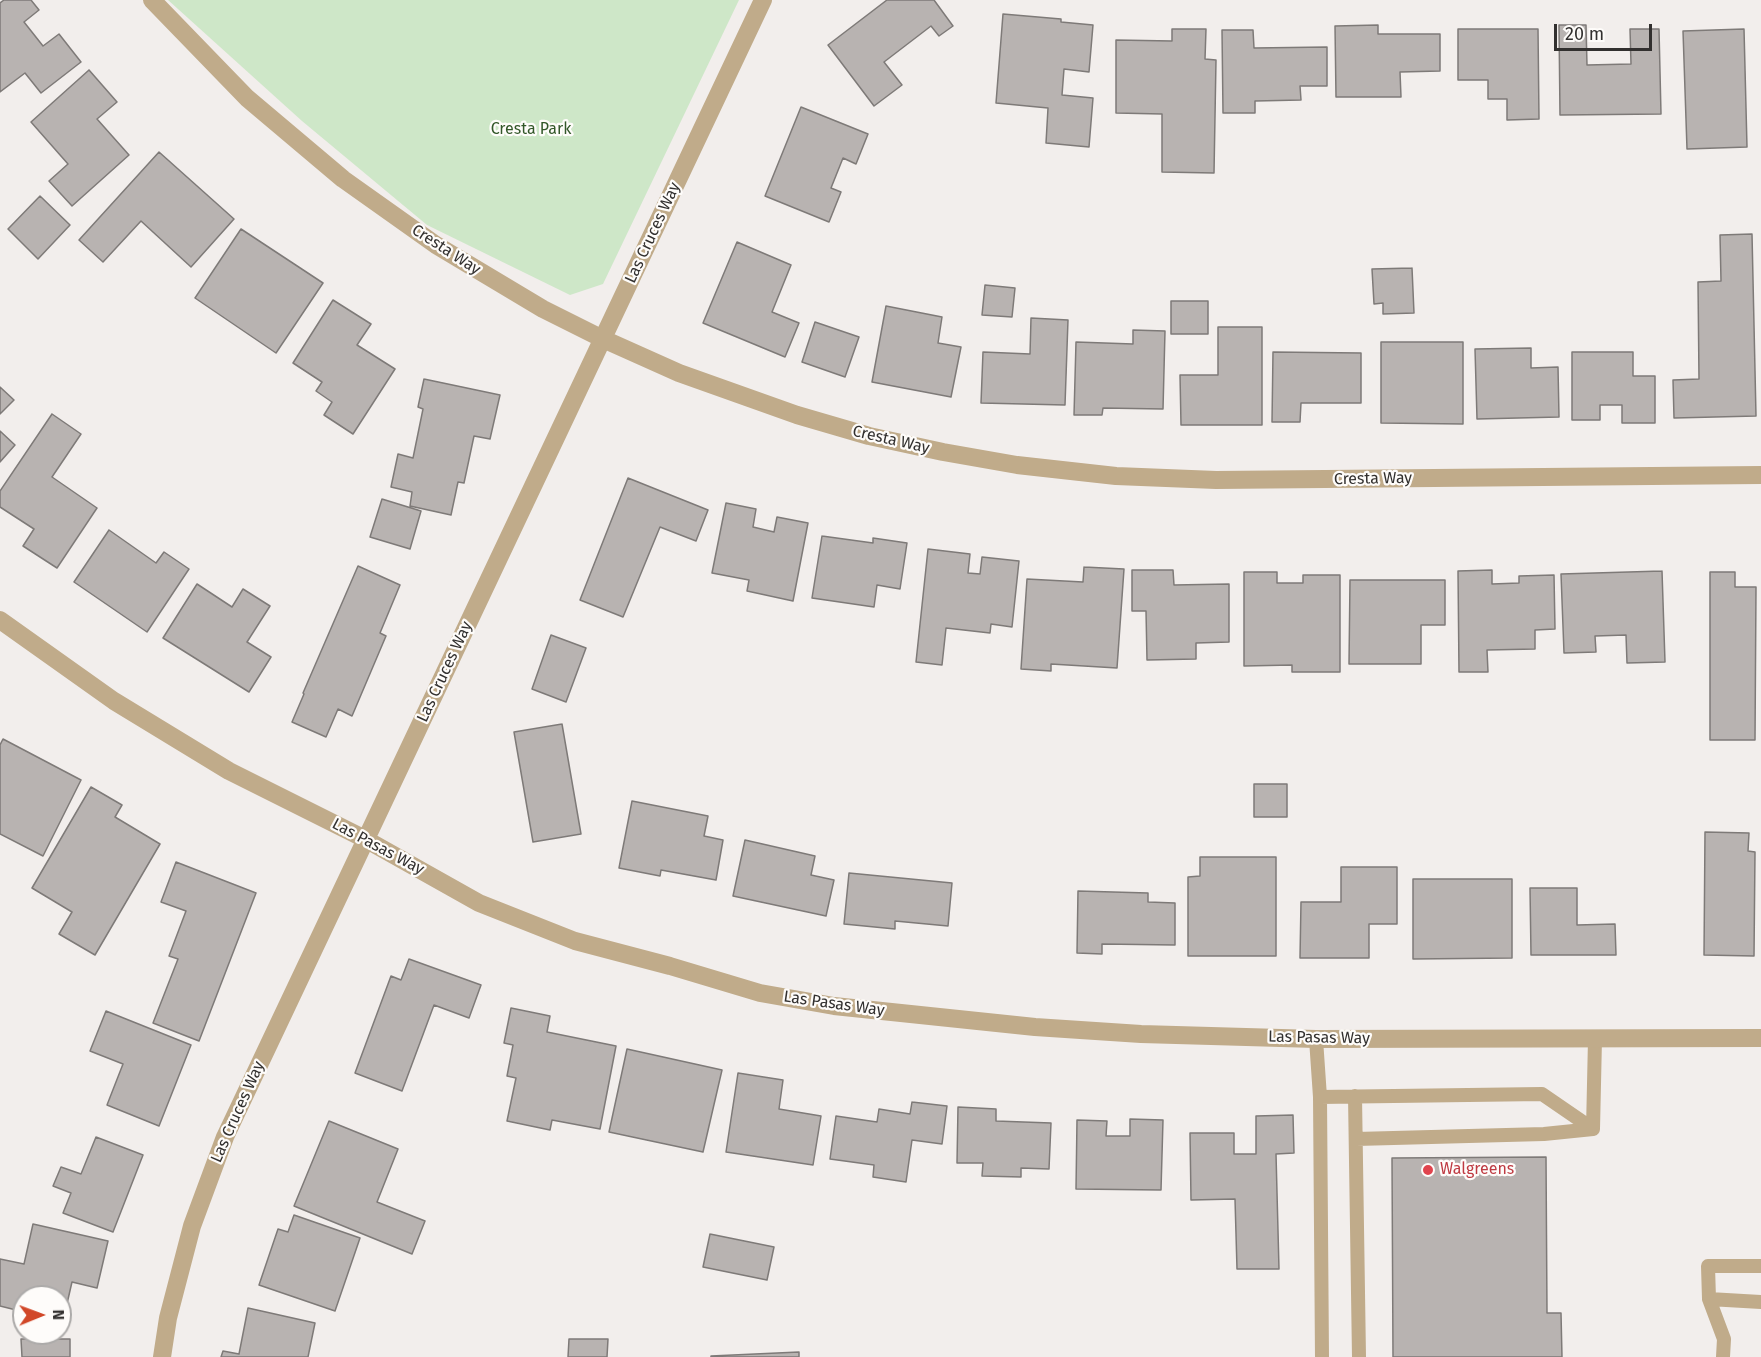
<!DOCTYPE html>
<style>
body{margin:0}
#map{position:relative;width:1761px;height:1357px;overflow:hidden;background:#f2eeec;font-family:"Fira Sans",sans-serif}
canvas{display:block}
.north{position:absolute;left:12px;top:1285px;width:60px;height:60px;box-sizing:border-box;background:#fefcfa;border:2px solid #acaaa9;border-radius:50%;rotate:89deg;font-size:16px;font-weight:700;line-height:24px;text-align:center;color:#32302f}
.north::after{content:'';display:block;margin:auto;width:21px;height:27px;background:#d14728;clip-path:polygon(50% 0,100% 100%,50% 72%,0 100%)}
.scale{position:absolute;left:1554px;top:24px;width:98px;height:27px;box-sizing:border-box;border:3px solid #32302f;border-top:0;padding-left:8px;font-size:18px;line-height:21px;white-space:nowrap;color:#32302f;-webkit-text-stroke:4px #fefcfa;paint-order:stroke}
</style>
<div id="map">
<canvas width="1761" height="1357"></canvas>
<div class="north">N</div>
<div class="scale">20 m</div>
</div>
<script>
const ctx = document.querySelector('canvas').getContext('2d');
ctx.lineJoin = 'round';
function fill(path, color) {
  ctx.fillStyle = color;
  ctx.fill(path, 'evenodd');
}
function toPath(rows) {
  const path = new Path2D();
  for (const r of rows) {
    path.moveTo(r[0], r[1]);
    for (let i = 2; i < r.length; i += 2) path.lineTo(r[i], r[i + 1]);
  }
  return path;
}
function strokePath(path, color, width, dash) {
  ctx.strokeStyle = color;
  ctx.lineWidth = width;
  ctx.lineCap = dash ? 'butt' : 'round';
  ctx.setLineDash(dash || []);
  ctx.stroke(path);
}
function write(font, color, halo, rows, align = 'center') {
  ctx.font = font + ' "Fira Sans",sans-serif';
  ctx.lineWidth = 4.5;
  ctx.setLineDash([]);
  ctx.textBaseline = 'middle';
  ctx.strokeStyle = halo;
  ctx.fillStyle = color;
  for (const [text, x, y, turn = 0] of rows) {
    ctx.save();
    ctx.translate(x, y);
    ctx.rotate((+turn || 0) * Math.PI / 180);
    ctx.textAlign = isNaN(turn) ? turn : align;
    if (halo) ctx.strokeText(text, 0, 0);
    ctx.fillText(text, 0, 0);
    ctx.restore();
  }
}
fill(toPath([
 [168,0,739,0,603,284,570,295,427,225,302,121]
]), '#cee7c8');
const building = toPath([
 [4,0,31,0,39,10,24,22,43,46,59,34,81,62,41,93,25,73,0,92,0,3,4,0],
 [887,0,934,0,953,26,939,36,931,26,884,62,902,85,874,106,828,45,887,0],
 [1003,14,1061,19,1061,22,1093,25,1089,72,1064,69,1062,95,1093,98,1089,147,1046,143,1048,108,996,103,1003,14],
 [1378,25,1378,34,1440,34,1440,71,1400,72,1401,97,1336,97,1335,26,1378,25],
 [1559,25,1586,25,1587,65,1631,64,1630,29,1659,29,1661,114,1560,115,1559,25],
 [1172,29,1206,29,1205,59,1216,60,1214,173,1162,172,1162,114,1116,113,1116,40,1172,41,1172,29],
 [1458,29,1538,29,1539,119,1507,120,1507,99,1488,99,1488,80,1458,80,1458,29],
 [1744,29,1747,147,1687,149,1683,31,1744,29],
 [1222,30,1253,30,1254,48,1327,47,1327,86,1300,86,1301,100,1255,101,1255,113,1223,113,1222,30],
 [89,70,117,102,97,119,129,155,72,206,49,181,68,164,31,122,89,70],
 [801,107,868,134,856,164,843,158,831,188,841,192,829,222,765,196,801,107],
 [159,152,234,219,191,267,141,221,103,262,79,240,159,152],
 [40,196,70,225,38,259,8,229,40,196],
 [241,229,323,283,276,353,195,298,241,229],
 [1752,234,1756,416,1674,418,1673,380,1699,379,1698,282,1721,281,1720,235,1752,234],
 [737,242,791,265,772,312,799,323,785,357,703,323,737,242],
 [1412,268,1414,313,1383,314,1383,303,1374,304,1372,269,1412,268],
 [985,285,1015,288,1012,317,982,315,985,285],
 [333,300,371,324,357,345,395,369,353,434,324,415,332,402,316,391,322,382,293,363,333,300],
 [1171,301,1208,301,1208,334,1171,334,1171,301],
 [886,306,942,317,938,343,961,347,951,397,872,382,886,306],
 [1031,318,1068,320,1065,405,981,403,983,352,1030,354,1031,318],
 [815,322,859,337,845,377,802,362,815,322],
 [1218,327,1262,327,1262,425,1181,425,1180,375,1218,375,1218,327],
 [1133,330,1165,331,1163,409,1103,408,1102,415,1074,415,1076,342,1133,344,1133,330],
 [1381,342,1463,342,1463,424,1381,423,1381,342],
 [1531,348,1531,368,1558,367,1559,417,1477,419,1475,349,1531,348],
 [1273,352,1361,353,1361,403,1301,403,1300,422,1272,422,1273,352],
 [1572,352,1633,352,1633,376,1655,376,1655,423,1622,423,1622,405,1600,405,1600,420,1572,420,1572,352],
 [424,379,500,395,490,439,474,436,464,483,458,482,451,515,410,506,412,492,391,487,398,454,413,458,423,409,418,407,424,379],
 [0,387,14,400,0,414,0,387],
 [52,414,81,434,52,477,97,508,57,568,23,546,34,529,0,507,0,491,52,414],
 [0,431,15,445,0,462,0,431],
 [628,478,708,510,696,541,660,527,623,617,580,600,628,478],
 [382,499,421,511,410,549,370,537,382,499],
 [726,503,756,509,753,527,774,532,777,517,808,523,793,601,747,591,749,580,712,573,726,503],
 [109,530,156,563,164,552,189,569,147,632,74,582,109,530],
 [822,536,873,543,873,538,907,543,900,589,877,585,874,607,812,598,822,536],
 [928,549,970,554,968,573,980,574,982,557,1019,561,1012,627,991,624,990,633,946,628,942,665,916,662,928,549],
 [358,566,400,585,380,633,386,636,352,716,338,709,326,737,292,722,304,694,303,693,358,566],
 [1084,567,1124,569,1117,668,1051,664,1051,671,1021,669,1027,579,1083,582,1084,567],
 [1132,570,1173,570,1174,585,1229,584,1229,642,1196,643,1196,659,1147,660,1146,611,1132,611,1132,570],
 [1492,570,1492,584,1519,583,1519,576,1554,575,1555,629,1535,630,1535,649,1487,650,1488,672,1459,672,1458,571,1492,570],
 [1662,571,1665,662,1627,663,1626,635,1595,636,1596,652,1564,653,1561,574,1662,571],
 [1244,572,1277,572,1277,583,1303,583,1303,575,1340,575,1340,672,1292,672,1292,665,1244,666,1244,572],
 [1710,572,1735,572,1735,587,1756,587,1755,740,1710,740,1710,572],
 [1350,580,1445,580,1445,625,1421,625,1421,664,1349,664,1350,580],
 [197,584,232,607,243,589,270,606,247,642,271,657,249,692,163,638,197,584],
 [551,635,586,648,566,702,532,689,551,635],
 [562,724,581,834,533,842,514,732,562,724],
 [3,739,81,780,43,856,0,834,0,745,3,739],
 [1254,784,1287,784,1287,817,1254,817,1254,784],
 [91,787,122,805,115,817,160,844,95,955,59,934,72,912,32,888,91,787],
 [632,801,708,816,704,836,723,840,716,880,661,870,660,876,619,868,632,801],
 [1705,832,1749,833,1748,851,1755,852,1754,956,1704,955,1705,832],
 [745,840,815,856,811,875,834,880,826,916,733,896,745,840],
 [1200,857,1276,857,1276,956,1188,956,1188,877,1200,876,1200,857],
 [176,862,256,893,199,1041,153,1023,178,959,169,956,186,911,161,902,176,862],
 [1341,867,1397,867,1397,924,1369,924,1369,958,1300,958,1301,902,1341,902,1341,867],
 [849,873,952,883,948,926,895,921,895,929,844,924,849,873],
 [1413,879,1512,879,1512,958,1413,959,1413,879],
 [1530,888,1577,888,1577,925,1615,924,1616,955,1531,955,1530,888],
 [1078,891,1148,893,1148,902,1175,903,1175,945,1102,944,1102,954,1077,953,1078,891],
 [409,959,481,985,469,1018,434,1005,402,1091,355,1073,391,976,401,980,409,959],
 [511,1008,550,1016,547,1032,616,1046,600,1129,552,1120,550,1130,507,1121,516,1078,507,1076,513,1045,504,1043,511,1008],
 [106,1011,191,1045,159,1126,107,1105,123,1064,90,1051,106,1011],
 [627,1049,722,1070,703,1152,609,1132,627,1049],
 [738,1073,783,1080,779,1109,821,1116,813,1165,726,1152,738,1073],
 [912,1102,947,1106,942,1144,912,1140,906,1182,873,1177,874,1165,830,1159,836,1116,877,1122,879,1109,910,1114,912,1102],
 [958,1107,996,1109,996,1121,1051,1123,1049,1169,1021,1168,1021,1177,982,1176,983,1163,957,1163,958,1107],
 [1293,1115,1294,1153,1276,1154,1279,1269,1237,1269,1235,1199,1191,1200,1190,1133,1234,1133,1234,1154,1256,1154,1256,1116,1293,1115],
 [1130,1119,1163,1120,1161,1190,1076,1189,1077,1120,1107,1121,1106,1136,1130,1136,1130,1119],
 [329,1121,398,1149,377,1202,425,1221,412,1254,294,1206,329,1121],
 [96,1137,143,1155,113,1232,63,1213,71,1193,53,1186,61,1167,81,1174,96,1137],
 [1546,1157,1547,1313,1561,1313,1562,1357,1393,1357,1392,1158,1546,1157],
 [294,1215,360,1238,335,1311,259,1285,278,1229,288,1232,294,1215],
 [33,1224,108,1241,97,1288,72,1282,63,1321,60,1320,60,1297,24,1297,24,1312,0,1306,0,1259,24,1264,33,1224],
 [710,1234,774,1247,767,1280,703,1267,710,1234],
 [248,1308,315,1323,308,1357,221,1357,223,1351,239,1354,248,1308],
 [21,1339,70,1339,70,1357,22,1357,21,1339],
 [569,1339,608,1339,607,1357,568,1357,569,1339],
 [799,1352,799,1357,711,1357,711,1356,799,1352]
]);
fill(building, '#b8b3b1');
strokePath(building, '#7e7a78', 1.5);
strokePath(toPath([
 [1316,1039,1320,1097,1322,1357],
 [1355,1096,1359,1357],
 [1320,1097,1542,1094,1593,1129],
 [1593,1129,1595,1039],
 [1356,1139,1544,1134,1593,1129],
 [1709,1299,1761,1302],
 [1723,1357,1724,1339,1709,1299,1708,1266,1761,1266]
]), '#c0ab8a', 14);
strokePath(toPath([
 [152,0,247,98,343,179,436,245,543,309,603,339,679,373,797,415,869,436,943,452,1017,465,1116,476,1216,480,1761,475],
 [0,620,114,701,229,771,365,839,479,903,575,941,670,966,760,993,834,1006,1035,1027,1141,1034,1316,1039,1761,1038],
 [162,1357,168,1318,192,1226,225,1137,763,0]
]), '#c0ab8a', 18);
for (const [x, y, r, color] of [
 [1428,1170,6,"#e0444e"]
]) {
  const dot = new Path2D();
  dot.arc(x, y, r, 0, 2 * Math.PI);
  ctx.fillStyle = color;
  ctx.fill(dot);
  strokePath(dot, '#fefcfa', 2);
}
write('16px', '#325729', '#fefcfa', [
 ["Cresta Park",531,130]
]);
write('16px', '#32302f', '#fefcfa', [
 ["Las Cruces Way",653,233,-65],
 ["Cresta Way",446,250,33],
 ["Cresta Way",891,440,13],
 ["Cresta Way",1373,479,-1],
 ["Las Cruces Way",445,672,-65],
 ["Las Pasas Way",378,847,28],
 ["Las Pasas Way",834,1004,8],
 ["Las Pasas Way",1319,1038,1],
 ["Las Cruces Way",238,1112,-66]
]);
write('16px', '#be3a42', '#fefcfa', [
 ["Walgreens",1440,1170]
], 'left');
</script>
